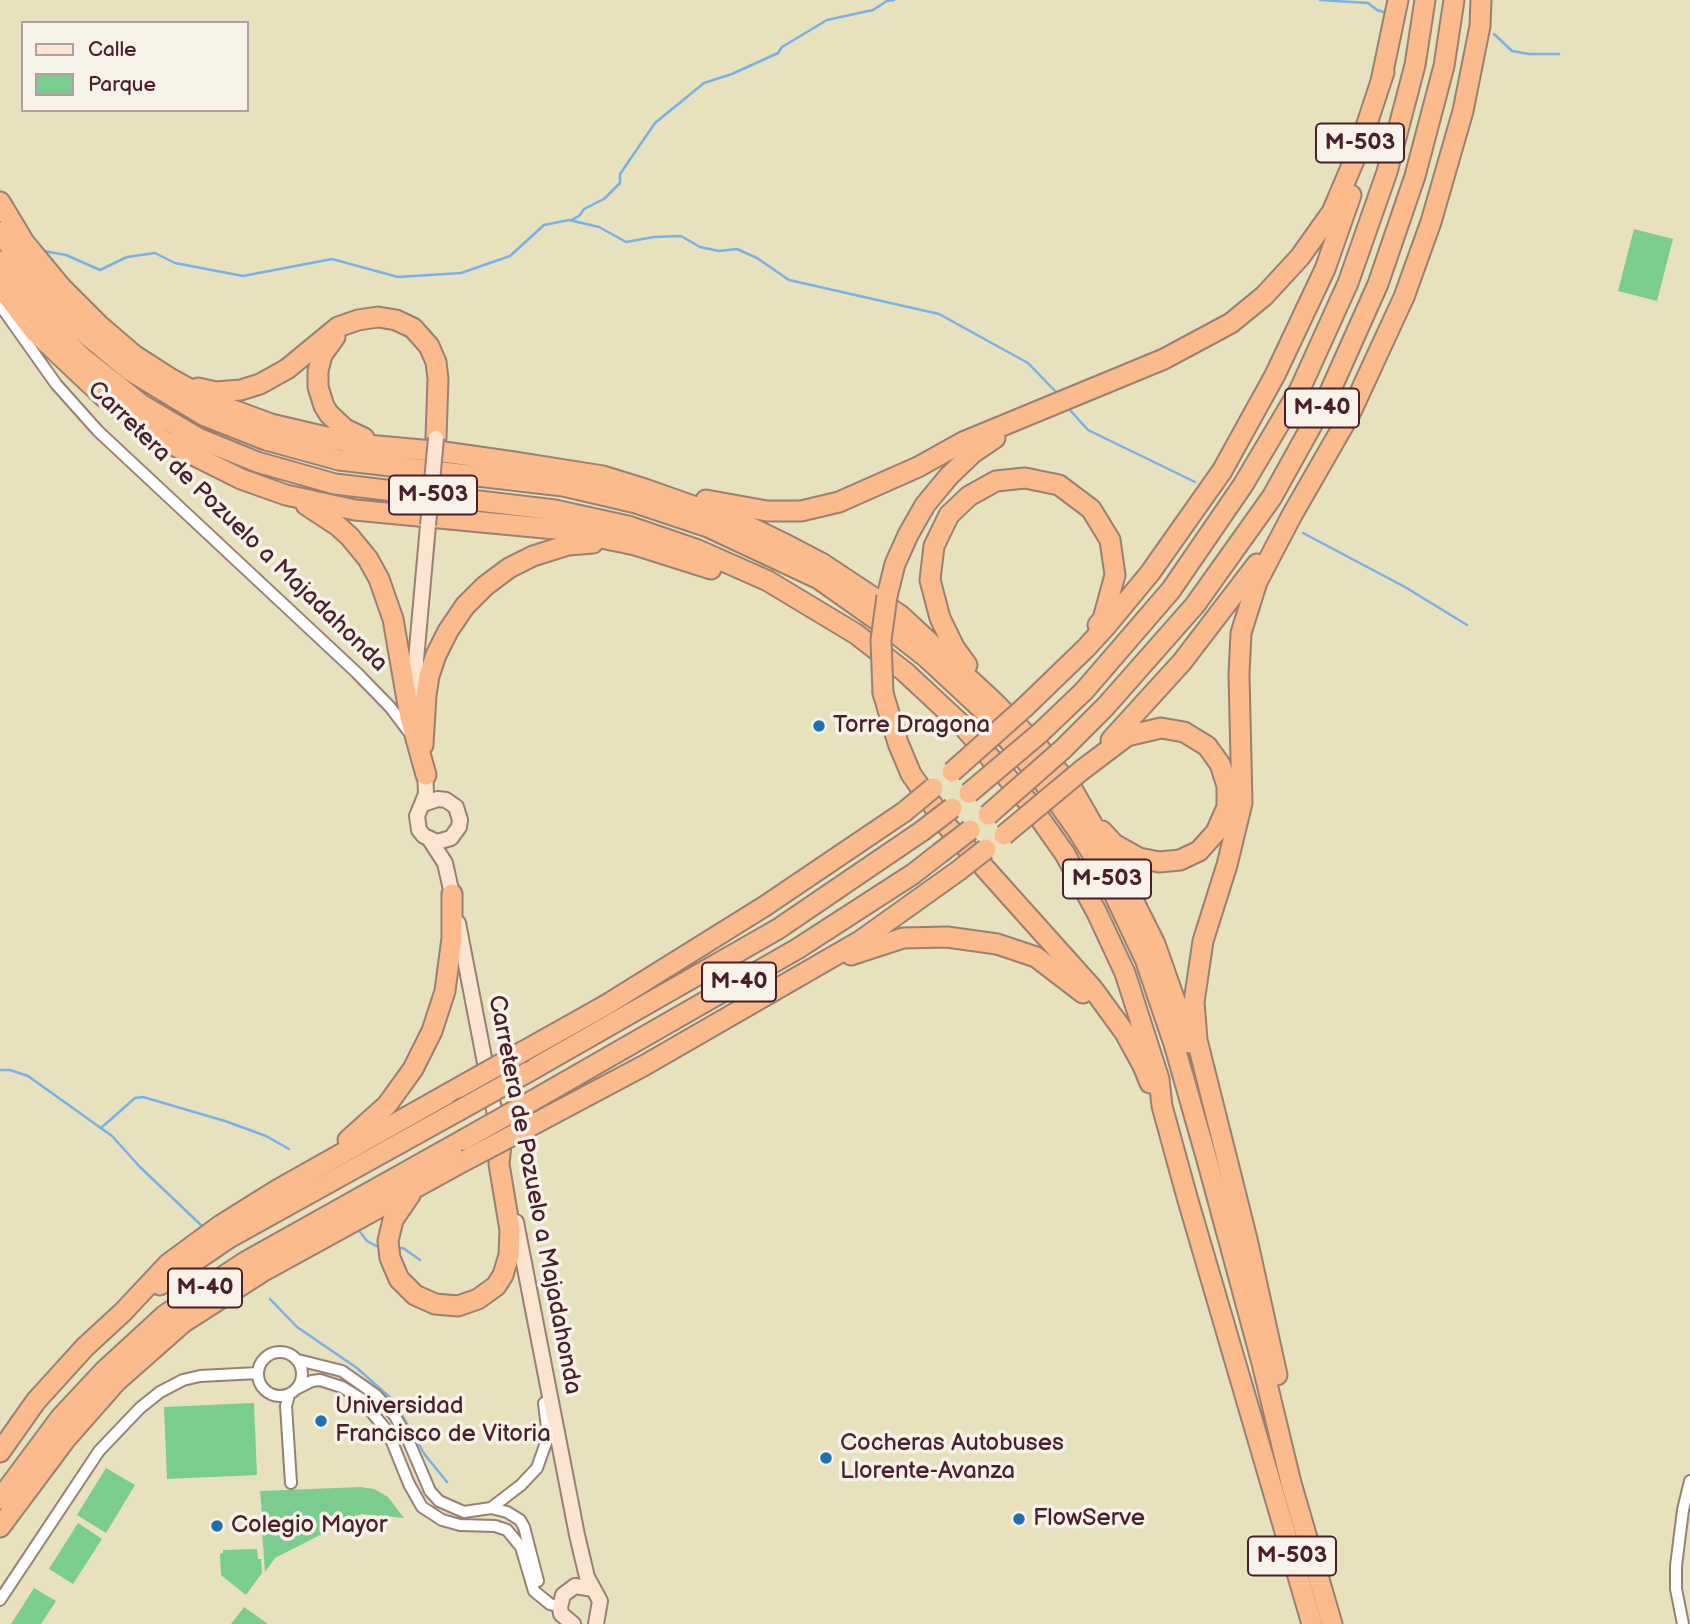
<!DOCTYPE html>
<style>
body{margin:0}
#map{position:relative;width:1690px;height:1624px;overflow:hidden;background:#e7e1be;font-family:"Balsamiq Sans",sans-serif}
canvas{display:block}
.legend{position:absolute;left:21px;top:21px;width:228px;height:91px;box-sizing:border-box;background:#f7f3e8;border:2px solid #b29e9c;margin:0;padding:9px 12px;list-style:none;font-size:21px;color:#4a1f2b}
.legend li{display:flex;align-items:center;gap:14px;height:35px}
.legend b{width:35px;border:2px solid #b29e9c}
</style>
<div id="map">
<canvas width="1690" height="1624"></canvas>
<ul class="legend">
<li><b style="height:9px;background:#fde4d1"></b>Calle</li>
<li><b style="height:19px;background:#7acd8f"></b>Parque</li>
</ul>
</div>
<script>
const ctx = document.querySelector('canvas').getContext('2d');
ctx.lineJoin = 'round';
function fill(path, color) {
  ctx.fillStyle = color;
  ctx.fill(path, 'evenodd');
}
function toPath(rows) {
  const path = new Path2D();
  for (const r of rows) {
    if (r.length === 3) {
      path.moveTo(r[0] + r[2], r[1]);
      path.arc(r[0], r[1], r[2], 0, 2 * Math.PI);
      continue;
    }
    path.moveTo(r[0], r[1]);
    for (let i = 2; i < r.length; i += 2) path.lineTo(r[i], r[i + 1]);
  }
  return path;
}
function strokePath(path, color, width, dash) {
  ctx.strokeStyle = color;
  ctx.lineWidth = width;
  ctx.lineCap = dash ? 'butt' : 'round';
  ctx.setLineDash(dash || []);
  ctx.stroke(path);
}
function write(font, color, halo, rows, align = 'center') {
  ctx.font = font + ' "Balsamiq Sans",sans-serif';
  ctx.lineWidth = 7;
  ctx.setLineDash([]);
  ctx.textBaseline = 'middle';
  ctx.strokeStyle = halo;
  ctx.fillStyle = color;
  for (const [text, x, y, turn = 0] of rows) {
    ctx.save();
    ctx.translate(x, y);
    ctx.rotate((+turn || 0) * Math.PI / 180);
    ctx.textAlign = isNaN(turn) ? turn : align;
    if (halo) ctx.strokeText(text, 0, 0);
    ctx.fillText(text, 0, 0);
    ctx.restore();
  }
}
fill(toPath([
 [1634,229,1673,239,1657,301,1618,291],
 [254,1403,257,1475,167,1479,164,1407],
 [106,1468,135,1485,106,1533,77,1515],
 [361,1487,374,1489,388,1497,404,1518,361,1514,275,1558,265,1572,262,1530,268,1531,268,1515,262,1515,260,1491],
 [78,1523,102,1539,73,1584,49,1569],
 [257,1549,258,1559,261,1559,262,1573,246,1595,221,1575,220,1554,223,1553,223,1550],
 [34,1588,56,1601,41,1624,11,1624],
 [244,1607,268,1624,231,1624]
]), '#7acd8f');
strokePath(toPath([
 [1320,0,1368,3,1377,10,1387,13],
 [1494,34,1512,51,1529,54,1559,54],
 [572,220,580,215,584,209,604,199,620,183,620,174,655,123,704,83,732,74,778,53,782,47,827,20,873,10,887,1,894,0],
 [44,251,66,255,100,270,127,257,155,253,175,263,243,276,332,259,398,277,461,273,510,256,544,225,569,220,599,227,626,242,654,237,681,236,700,247,719,251,737,249,757,258,789,280,939,314,1028,363,1057,393],
 [1068,408,1088,430,1195,482],
 [1303,533,1405,587,1467,625],
 [0,1070,10,1070,28,1076,112,1136,140,1167,203,1227],
 [101,1128,135,1098,143,1097,225,1121,266,1136,289,1149],
 [360,1232,367,1241,380,1248],
 [396,1248,403,1248,420,1260],
 [270,1299,297,1327,357,1368,394,1401,425,1455,447,1482]
]), '#78b1e8', 2.5);
const street = toPath([
 [0,305,56,384,98,431,357,673,390,707,409,732],
 [280,1374,22],
 [298,1360,342,1371,376,1395,395,1416,409,1442,430,1491,439,1501,464,1512,491,1508,507,1512,520,1520,524,1527,538,1581],
 [298,1388,312,1381,320,1380,342,1387,360,1398,388,1432,409,1484,422,1507,442,1520,460,1525,495,1526,507,1530,521,1547,534,1591,550,1604,560,1607],
 [289,1395,286,1406,291,1483],
 [491,1508,521,1485,537,1468,548,1437,544,1403],
 [0,1600,99,1451,140,1408,160,1392,183,1380,200,1376,258,1373],
 [1683,1624,1676,1589,1676,1566,1683,1510,1690,1481]
]);
const secondary = toPath([
 [418,712,416,660,428,525],
 [423,804,438,799,446,800,456,807,460,820,459,827,451,838,437,842,424,836,419,830,417,816,426,794,425,767],
 [430,840,445,863,454,903],
 [458,923,502,1151],
 [516,1222,577,1535,587,1577,600,1601,596,1624],
 [573,1624,561,1614,560,1607,563,1595,575,1586,593,1589]
]);
const highway = toPath([
 [1381,81,1398,0],
 [0,202,24,242,62,288,99,325,134,355,168,377,217,404,271,424,356,444,444,452,514,462,603,476,645,489,744,524,783,543,823,564,900,615,994,702,1040,749,1071,787,1115,864,1155,944,1190,1043],
 [0,232,32,277,76,326,129,370,205,416,266,440,339,460,563,486,636,503,708,527,819,579,894,632,927,658,984,711,1042,780,1078,831,1104,873,1145,959,1174,1044,1209,1167,1262,1363,1291,1483,1332,1624],
 [0,261,22,292,59,335,84,359,142,405,198,438,257,462,335,484,555,510,628,526,698,550,768,581,856,634,905,672,963,726,1029,803,1065,854,1097,913,1125,973,1159,1079,1162,1106,1187,1197,1312,1624],
 [0,286,34,331,104,397,163,440,241,479,286,495,355,510,555,529,601,538,635,545,711,569],
 [335,337,322,355,318,371,318,387,324,406,329,414,345,429,364,438],
 [198,388,216,392,241,390,260,384,287,369,338,327,358,320,378,317,396,320,413,328,429,346,436,362,438,379,436,438],
 [706,500,767,511,801,511,839,502,918,467,963,442,1164,359,1231,323,1264,296,1300,257,1332,212,1358,151,1384,72],
 [306,505,338,526,350,537,368,559,379,579,393,619,410,717,426,775],
 [887,596,895,564,908,535,925,505,949,476,973,453,995,438],
 [967,665,954,647,940,618,930,580,934,546,949,515,969,496,996,481,1025,478,1059,485,1091,509,1110,540,1115,575,1103,619,1098,625],
 [883,693,898,743,911,774,948,827,1093,989,1125,1033,1143,1066,1150,1083],
 [1025,707,1086,648,1107,625,1150,573,1222,471,1275,375,1325,269,1351,195],
 [1040,733,1084,691,1171,590,1243,485,1300,389,1348,283,1387,172,1415,65,1425,0],
 [1111,740,1182,662,1257,564],
 [423,745,426,695,429,676,436,655,448,631,465,606,485,586,509,568,533,556,568,545,593,543],
 [1063,749,1106,706,1195,605,1272,497,1328,396,1378,284,1415,176,1444,66,1454,0],
 [1082,770,1127,736,1161,728,1184,732,1207,746,1220,764,1227,786,1227,807,1216,832,1199,851,1180,860,1159,862,1139,858,1114,844,1102,831],
 [851,955,903,938,947,937,997,944,1036,957,1083,993],
 [524,1051,606,1005,765,906,904,812],
 [528,1072,778,929,922,831],
 [532,1101,797,949,913,874,940,853],
 [536,1123,645,1065,860,941,958,871],
 [348,1140,387,1105,413,1069,432,1031,445,991,452,938,452,894],
 [410,1195,393,1220,388,1241,390,1258,399,1279,415,1295,435,1304,458,1306,478,1299,496,1286,503,1275,509,1255,510,1230,499,1164,501,1144],
 [160,1285,229,1238,458,1111],
 [1277,1375,1247,1239,1197,1040,1194,1002,1203,941,1227,865,1242,803,1239,674,1241,633,1257,582,1292,515,1350,414,1404,297,1431,222,1463,111,1480,26,1481,0],
 [0,1452,36,1401,85,1347,123,1312,168,1264,221,1225,277,1190,458,1088],
 [0,1499,61,1417,104,1371,165,1315,245,1262,463,1140],
 [0,1527,65,1440,116,1382,184,1322,262,1272,466,1160]
]);
strokePath(street, '#988074', 14);
strokePath(secondary, '#988074', 18);
strokePath(highway, '#988074', 23);
strokePath(street, '#fff', 10);
strokePath(secondary, '#fde4d1', 14);
strokePath(highway, '#fbbb8d', 19);
const secondaryBridge = toPath([
 [428,525,436,438]
]);
const highwayBridge = toPath([
 [883,693,881,640,887,596],
 [952,772,1025,707],
 [969,793,1040,733],
 [904,812,933,788],
 [988,815,1063,749],
 [922,831,952,808],
 [1004,835,1082,770],
 [940,853,970,830],
 [958,871,986,849],
 [458,1088,524,1051],
 [458,1111,528,1072],
 [463,1140,532,1101],
 [466,1160,536,1123]
]);
strokePath(secondaryBridge, '#988074', 18, []);
strokePath(highwayBridge, '#988074', 23, []);
strokePath(secondaryBridge, '#fde4d1', 14);
strokePath(highwayBridge, '#fbbb8d', 19);
for (const [x, y, r, color] of [
 [819,726,7,"#1f6fb2"],
 [321,1421,7,"#1f6fb2"],
 [826,1458,7,"#1f6fb2"],
 [1019,1519,7,"#1f6fb2"],
 [217,1526,7,"#1f6fb2"]
]) {
  const dot = new Path2D();
  dot.arc(x, y, r, 0, 2 * Math.PI);
  ctx.fillStyle = color;
  ctx.fill(dot);
  strokePath(dot, '#f7f3e8', 2.5);
}
for (const [x, y, w] of [
 [1360,143,88],
 [1322,408,74],
 [433,495,88],
 [1107,879,88],
 [739,982,74],
 [205,1288,74],
 [1292,1556,88]
]) {
  const box = new Path2D();
  box.roundRect(x - w / 2, y - 19.5, w, 39, 5);
  ctx.fillStyle = '#f7f3e8';
  ctx.fill(box);
  strokePath(box, '#4a1f2b', 2);
}
write('bold 23px', '#4a1f2b', null, [
 ["M-503",1360,143],
 ["M-40",1322,408],
 ["M-503",433,495],
 ["M-503",1107,879],
 ["M-40",739,982],
 ["M-40",205,1288],
 ["M-503",1292,1556]
]);
write('24px', '#4a1f2b', '#f7f3e8', [
 ["Carretera de Pozuelo a Majadahonda",237,527,44],
 ["Carretera de Pozuelo a Majadahonda",534,1195,79]
]);
write('24px', '#4a1f2b', '#f7f3e8', [
 ["Torre Dragona",833,726],
 ["Universidad",335,1407],
 ["Francisco de Vitoria",335,1435],
 ["Cocheras Autobuses",840,1444],
 ["Llorente-Avanza",840,1472],
 ["FlowServe",1033,1519],
 ["Colegio Mayor",231,1526]
], 'left');
</script>
